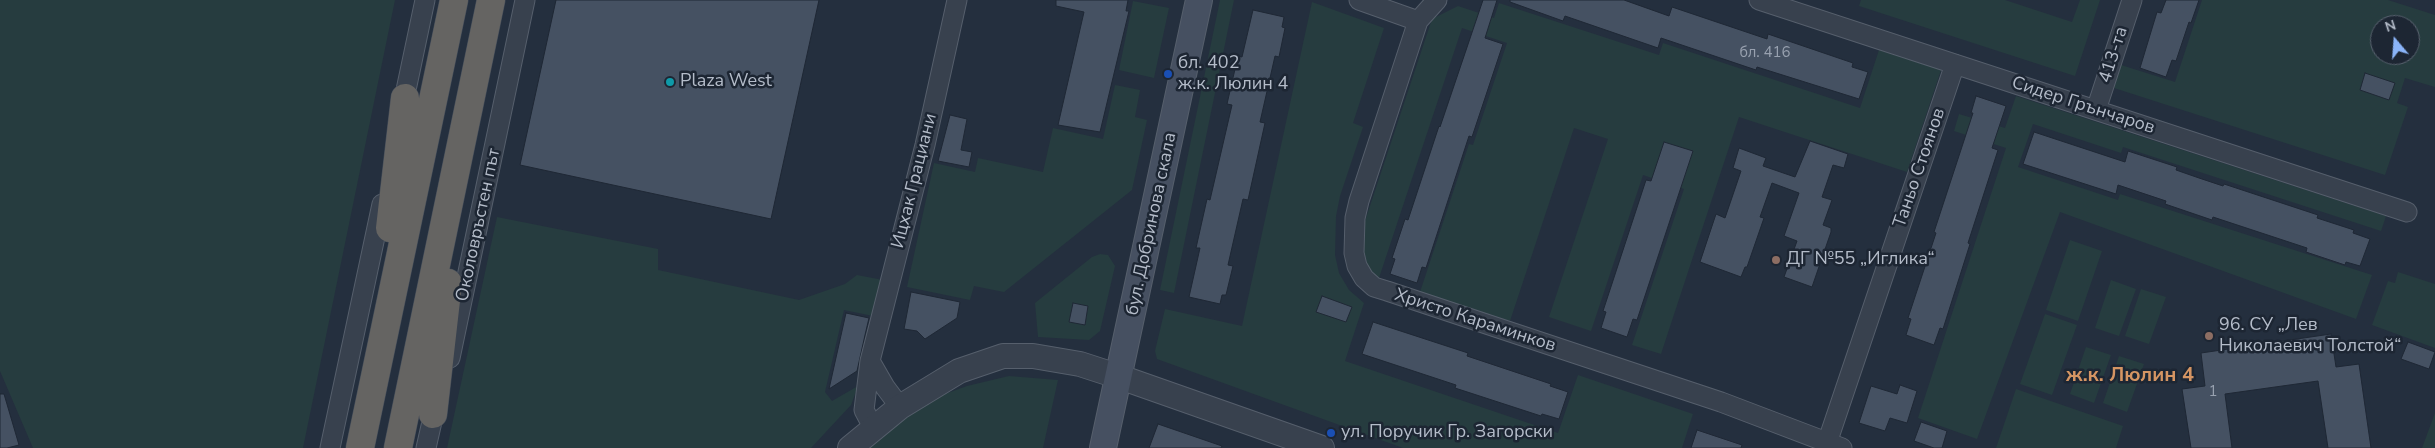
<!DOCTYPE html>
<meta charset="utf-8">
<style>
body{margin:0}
#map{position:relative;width:2435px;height:448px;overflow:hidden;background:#242f3e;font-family:"Nunito Sans",sans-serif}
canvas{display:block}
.north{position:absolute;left:2370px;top:15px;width:50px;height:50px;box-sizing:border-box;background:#1d2633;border:1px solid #59626f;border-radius:50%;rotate:342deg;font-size:14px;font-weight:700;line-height:20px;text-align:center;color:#b4bcc9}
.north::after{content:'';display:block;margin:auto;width:18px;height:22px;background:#8ab4f8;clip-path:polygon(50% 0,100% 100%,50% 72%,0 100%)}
</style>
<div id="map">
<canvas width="2435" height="448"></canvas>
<div class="north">N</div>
</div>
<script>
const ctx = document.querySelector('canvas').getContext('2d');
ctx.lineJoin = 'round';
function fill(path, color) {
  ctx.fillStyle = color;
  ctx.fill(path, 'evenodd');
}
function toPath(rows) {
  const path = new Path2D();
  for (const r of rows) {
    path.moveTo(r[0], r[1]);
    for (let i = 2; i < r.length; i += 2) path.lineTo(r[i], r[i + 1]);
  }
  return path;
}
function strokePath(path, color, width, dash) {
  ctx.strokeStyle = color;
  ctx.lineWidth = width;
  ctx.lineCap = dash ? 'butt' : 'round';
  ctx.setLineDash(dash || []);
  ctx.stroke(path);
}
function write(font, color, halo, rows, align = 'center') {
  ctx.font = font + ' "Nunito Sans",sans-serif';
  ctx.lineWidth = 5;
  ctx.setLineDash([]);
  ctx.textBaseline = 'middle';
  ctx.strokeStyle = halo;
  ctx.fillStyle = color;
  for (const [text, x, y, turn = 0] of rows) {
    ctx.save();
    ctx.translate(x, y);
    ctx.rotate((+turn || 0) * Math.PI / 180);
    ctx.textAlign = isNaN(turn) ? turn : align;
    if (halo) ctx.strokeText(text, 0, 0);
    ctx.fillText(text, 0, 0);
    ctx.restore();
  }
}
fill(toPath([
 [0,0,395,0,303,448,33,448,0,371],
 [1220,0,1234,0,1174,293,1160,290],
 [1861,0,2005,0,2072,22,2080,0,2100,0,2075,76,1859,6],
 [2202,0,2388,0,2435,15,2435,87,2405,78,2397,103,2408,107,2385,175,2114,88,2121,65,2175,82],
 [2380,25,2410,25,2410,55,2380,55],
 [1133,1,1169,8,1154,78,1119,70],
 [1312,2,1384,28,1353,123,1363,127,1340,196,1336,216,1335,255,1339,273,1349,290,1364,303,1345,361,1558,433,1578,375,1693,414,1682,448,1403,448,1157,359,1155,351,1165,309,1242,326],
 [1499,3,1659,55,1663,43,1860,108,1879,50,1941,70,1907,172,1739,117,1661,354,1632,345,1684,189,1643,175,1591,331,1549,317,1608,139,1574,128,1510,321,1420,292,1469,144,1473,145,1507,43,1462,28,1379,278,1369,272,1362,262,1359,239,1432,19,1458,6,1494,18],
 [1115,85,1140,90,1135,117,1147,120,1132,190,1004,292,974,286,970,300,907,287,934,163,975,172,978,158,1043,172,1053,128,1103,139],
 [2016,96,2386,216,2381,231,2123,147,2121,153,2033,124,2018,167,2118,200,2120,194,2372,275,2356,319,2060,212,1977,439,1918,418,2006,148,1954,131,1959,114,2005,128],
 [497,217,658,249,658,270,799,300,845,284,857,275,883,280,873,316,844,310,825,392,832,401,858,386,851,405,811,448,447,448],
 [2070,240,2102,251,2078,321,2046,310],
 [1100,254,1108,255,1115,266,1100,331,1089,340,1038,337,1035,303,1092,257],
 [2398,272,2435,284,2435,348,2372,325,2388,281,2395,283],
 [2111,280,2136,289,2119,336,2095,328],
 [2141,289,2166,297,2149,344,2125,336],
 [2045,314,2077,325,2052,395,2020,384],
 [2086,347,2111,355,2094,403,2070,394],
 [2119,356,2144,364,2127,412,2103,403],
 [1009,376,1058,380,1043,448,868,448,908,416,945,394,967,386],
 [2016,389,2123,426,2116,448,1996,448],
 [2435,413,2435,448,2422,448]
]), '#263c3f');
const building = toPath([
 [556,0,819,0,771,219,520,165,556,0],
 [1056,0,1128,0,1126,11,1129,11,1100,132,1058,125,1084,12,1056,6,1056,0],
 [1483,0,1497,0,1485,38,1503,44,1472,137,1469,136,1426,268,1422,267,1417,283,1390,274,1395,259,1392,258,1405,219,1408,220,1439,126,1440,127,1483,0],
 [1510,0,1624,0,1669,16,1672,7,1767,39,1768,34,1853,63,1852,67,1868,72,1859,99,1757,67,1756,70,1661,38,1658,48,1565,16,1563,21,1510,2,1510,0],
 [2166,0,2199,0,2191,23,2189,22,2176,61,2172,60,2166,77,2140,68,2157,12,2161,13,2166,0],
 [1253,10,1284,17,1282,27,1285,28,1279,57,1275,56,1260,122,1265,123,1248,200,1243,199,1228,265,1233,266,1226,295,1222,295,1220,304,1189,297,1200,248,1196,248,1207,199,1210,200,1232,105,1227,104,1238,56,1242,57,1253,10],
 [2365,73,2395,83,2389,100,2360,90,2365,73],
 [1976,96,2006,106,1992,148,1998,150,1968,243,1970,244,1943,329,1940,328,1934,345,1906,335,1911,319,1908,318,1936,233,1934,232,1973,113,1971,113,1976,96],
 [950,115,967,119,961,150,972,152,969,167,938,161,950,115],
 [2034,132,2125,162,2128,151,2177,167,2176,170,2199,178,2223,186,2224,184,2318,215,2317,218,2354,230,2353,233,2370,239,2360,266,2346,262,2345,265,2306,252,2307,248,2213,217,2212,220,2165,204,2166,201,2118,185,2116,194,2023,164,2034,132],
 [1810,141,1848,154,1844,168,1833,165,1822,197,1832,200,1823,225,1831,228,1831,232,1812,287,1784,277,1797,241,1784,236,1799,193,1772,183,1760,217,1764,218,1747,267,1745,267,1741,277,1700,262,1716,214,1725,218,1741,171,1733,168,1739,148,1766,158,1763,166,1795,177,1810,141],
 [1664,142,1693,151,1637,320,1633,319,1627,337,1601,328,1606,312,1603,311,1646,180,1651,181,1664,142],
 [911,292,960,302,957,318,925,339,917,331,904,329,911,292],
 [1322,296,1352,307,1346,322,1316,312,1322,296],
 [1073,303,1088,306,1085,325,1069,322,1073,303],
 [846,313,869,318,865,335,857,371,829,389,846,313],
 [1373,322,1468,353,1467,356,1551,384,1550,386,1568,392,1559,419,1542,414,1541,416,1455,388,1456,385,1362,354,1373,322],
 [2331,334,2336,367,2359,364,2371,448,2328,448,2318,381,2225,394,2232,448,2191,448,2182,389,2205,386,2201,353,2331,334],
 [2408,342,2435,352,2429,369,2401,359,2408,342],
 [1900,385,1917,391,1907,423,1890,418,1885,431,1859,423,1871,386,1897,394,1900,385],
 [0,394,4,394,19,445,7,448,0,448,0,394],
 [1921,422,1947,431,1942,448,1934,448,1914,441,1921,422],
 [1158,424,1222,446,1221,448,1149,448,1158,424],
 [1697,430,1742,445,1741,448,1691,448,1697,430]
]);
fill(building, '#455162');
strokePath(building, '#1f2835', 1);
const minor = toPath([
 [1359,0,1418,21],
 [1437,0,1418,21,1359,201,1355,218,1354,253,1357,266,1364,278,1374,287,1387,291,1721,402,1842,448],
 [1759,0,2407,212],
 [402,109,425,0],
 [2096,110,2132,0],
 [450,358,525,0],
 [870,361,885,387,900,407],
 [874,429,864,410,870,361,925,145,957,0],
 [1827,443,1955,64],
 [330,448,382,204],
 [426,448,436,404]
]);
const tertiary = toPath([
 [850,448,900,407,959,371,1003,356,1033,356,1080,364,1120,377,1322,448]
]);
const secondary = toPath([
 [1103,448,1199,0]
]);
const trunk = toPath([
 [390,228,405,98],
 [433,414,448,283],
 [360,448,454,0],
 [398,448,491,0]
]);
strokePath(minor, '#565f6c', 21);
strokePath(tertiary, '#565f6c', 26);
strokePath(secondary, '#565f6c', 28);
strokePath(trunk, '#434c59', 29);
strokePath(minor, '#38414e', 19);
strokePath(tertiary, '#38414e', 24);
strokePath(secondary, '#465061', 26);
strokePath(trunk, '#656462', 28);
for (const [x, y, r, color] of [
 [1168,74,5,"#1a4fb4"],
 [670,82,5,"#0f9aa8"],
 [1776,260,5,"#8d6e63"],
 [2209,336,5,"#8d6e63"],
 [1331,433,5,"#1a4fb4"]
]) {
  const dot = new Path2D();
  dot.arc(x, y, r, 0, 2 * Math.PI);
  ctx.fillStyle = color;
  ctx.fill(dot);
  strokePath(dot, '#1d2633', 2);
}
write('15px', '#98a1af', null, [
 ["бл. 416",1765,53],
 ["1",2213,392]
]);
write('18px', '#b4bcc9', '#1d2633', [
 ["413-та",2114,55,-72],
 ["Сидер Грънчаров",2083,106,18],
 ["Таньо Стоянов",1920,168,-71],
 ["Ицхак Грациани",915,181,-76],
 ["бул. Добринова скала",1152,224,-78],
 ["Околовръстен път",479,225,-78],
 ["Христо Караминков",1475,321,18]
]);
write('18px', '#b4bcc9', '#1d2633', [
 ["бл. 402",1178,64],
 ["ж.к. Люлин 4",1178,85],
 ["Plaza West",680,82],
 ["ДГ №55 „Иглика“",1786,260],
 ["96. СУ „Лев",2219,326],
 ["Николаевич Толстой“",2219,347],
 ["ул. Поручик Гр. Загорски",1341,433]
], 'left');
write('bold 20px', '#d59563', '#1d2633', [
 ["ж.к. Люлин 4",2130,376]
]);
</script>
